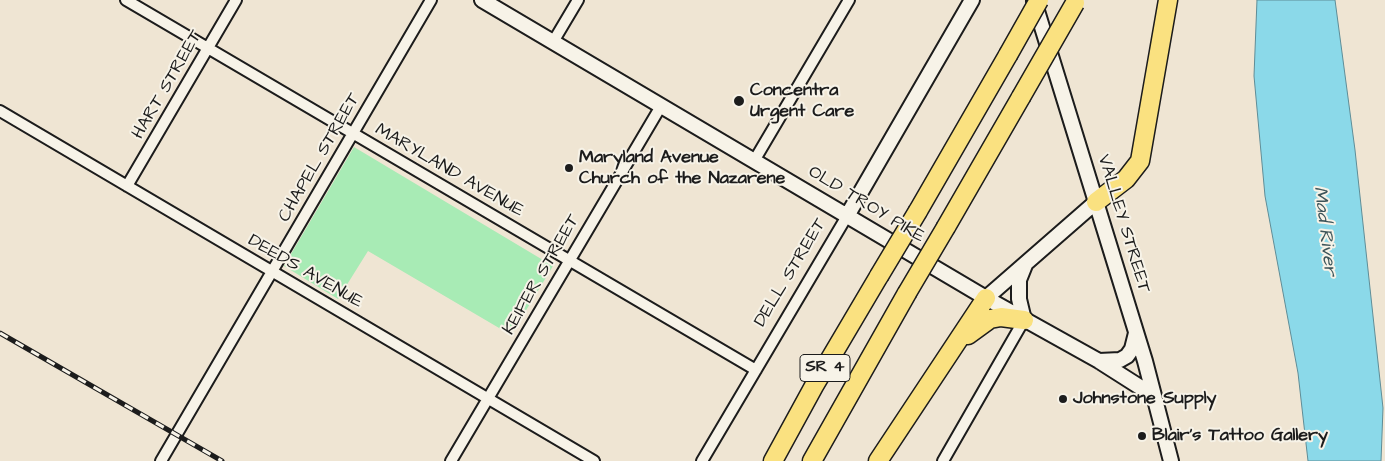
<!DOCTYPE html>
<style>
body{margin:0}
canvas{display:block;background:#efe5d3}
</style>
<canvas width="1385" height="461"></canvas>
<script>
const ctx = document.querySelector('canvas').getContext('2d');
ctx.lineJoin = 'round';
function fill(path, color) {
  ctx.fillStyle = color;
  ctx.fill(path, 'evenodd');
}
function toPath(rows) {
  const path = new Path2D();
  for (const r of rows) {
    path.moveTo(r[0], r[1]);
    for (let i = 2; i < r.length; i += 2) path.lineTo(r[i], r[i + 1]);
  }
  return path;
}
function strokePath(path, color, width, dash) {
  ctx.strokeStyle = color;
  ctx.lineWidth = width;
  ctx.lineCap = dash ? 'butt' : 'round';
  ctx.setLineDash(dash || []);
  ctx.stroke(path);
}
function write(font, color, halo, rows, align = 'center') {
  ctx.font = font + ' "Architects Daughter",sans-serif';
  ctx.lineWidth = 4;
  ctx.setLineDash([]);
  ctx.textBaseline = 'middle';
  ctx.strokeStyle = halo;
  ctx.fillStyle = color;
  for (const [text, x, y, turn = 0] of rows) {
    ctx.save();
    ctx.translate(x, y);
    ctx.rotate((+turn || 0) * Math.PI / 180);
    ctx.textAlign = isNaN(turn) ? turn : align;
    if (halo) ctx.strokeText(text, 0, 0);
    ctx.fillText(text, 0, 0);
    ctx.restore();
  }
}
fill(toPath([
 [354,147,553,266,511,335,368,251,338,299,284,266]
]), '#a8ebb5');
const water = toPath([
 [1257,0,1335,0,1355,150,1383,408,1381,461,1308,461,1298,373,1265,196,1254,76,1257,0]
]);
fill(water, '#8bd9e9');
strokePath(water, '#5f8d97', 1);
const minor = toPath([
 [126,0,756,370],
 [553,42,578,0],
 [0,111,594,461],
 [754,161,849,0],
 [127,186,236,0],
 [161,461,431,0],
 [451,461,661,106],
 [702,461,847,216],
 [943,461,1024,320]
]);
const secondary = toPath([
 [482,0,986,298,1099,361,1154,396],
 [1034,1,1145,361,1171,461],
 [847,216,972,0],
 [986,298,1096,202],
 [1024,320,1019,299,1019,280,1025,265],
 [1099,361,1120,360,1127,356,1132,349,1136,333]
]);
const motorway = toPath([
 [1096,202,1126,179,1140,161,1168,0],
 [918,211,1008,55],
 [946,227,1021,97],
 [968,335,990,319,1001,317,1024,320],
 [773,461,814,386,879,276],
 [812,461,907,293],
 [878,461,986,298]
]);
strokePath(minor, '#1c1c1c', 14);
strokePath(secondary, '#1c1c1c', 18);
strokePath(motorway, '#1c1c1c', 21);
strokePath(minor, '#f7f3e8', 10);
strokePath(secondary, '#f7f3e8', 14);
strokePath(motorway, '#fae180', 18);
const rail = toPath([
 [0,333,222,461]
]);
strokePath(rail, '#1c1c1c', 5);
strokePath(rail, '#f7f3e8', 3, [9]);
const motorwayBridge = toPath([
 [1008,55,1039,0],
 [1021,97,1075,3],
 [879,276,918,211],
 [907,293,946,227]
]);
strokePath(motorwayBridge, '#1c1c1c', 21, []);
strokePath(motorwayBridge, '#fae180', 18);
for (const [x, y, r, color] of [
 [739,101,6,"#1c1c1c"],
 [569,168,5,"#1c1c1c"],
 [1063,399,5,"#1c1c1c"],
 [1142,436,5,"#1c1c1c"]
]) {
  const dot = new Path2D();
  dot.arc(x, y, r, 0, 2 * Math.PI);
  ctx.fillStyle = color;
  ctx.fill(dot);
  strokePath(dot, '#f7f3e8', 2);
}
for (const [x, y, w] of [
 [825,368,50]
]) {
  const box = new Path2D();
  box.roundRect(x - w / 2, y - 13.5, w, 27, 4);
  ctx.fillStyle = '#f7f3e8';
  ctx.fill(box);
  strokePath(box, '#1c1c1c', 1);
}
write('bold 16px', '#1c1c1c', null, [
 ["SR 4",825,368]
]);
write('18px', '#1c1c1c', '#f7f3e8', [
 ["HART STREET",168,85,-60],
 ["CHAPEL STREET",320,158,-60],
 ["MARYLAND AVENUE",449,171,30],
 ["OLD TROY PIKE",866,205,31],
 ["VALLEY STREET",1123,224,73],
 ["DEEDS AVENUE",305,272,30],
 ["DELL STREET",791,273,-59],
 ["KEIFER STREET",542,275,-60]
]);
write('bold 18px', '#1c1c1c', '#f7f3e8', [
 ["Concentra",750,91],
 ["Urgent Care",750,112],
 ["Maryland Avenue",579,158],
 ["Church of the Nazarene",579,179],
 ["Johnstone Supply",1073,399],
 ["Blair's Tattoo Gallery",1152,436]
], 'left');
write('italic 19px', '#3d555a', '#f7f3e8', [
 ["Mad River",1324,231,83]
]);
</script>
